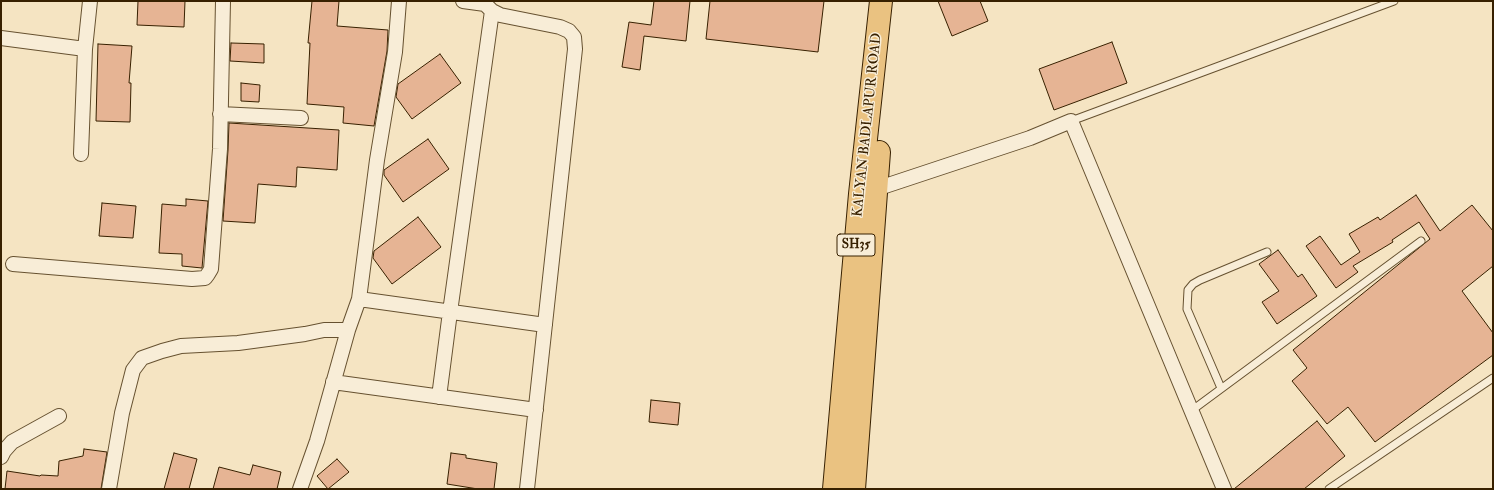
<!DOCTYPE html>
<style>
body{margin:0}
#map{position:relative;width:1494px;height:490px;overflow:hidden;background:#f5e4c2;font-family:"IM FELL Double Pica",serif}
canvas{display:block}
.frame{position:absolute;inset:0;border:2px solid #372000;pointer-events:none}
</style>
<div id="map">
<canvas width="1494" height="490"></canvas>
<div class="frame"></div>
</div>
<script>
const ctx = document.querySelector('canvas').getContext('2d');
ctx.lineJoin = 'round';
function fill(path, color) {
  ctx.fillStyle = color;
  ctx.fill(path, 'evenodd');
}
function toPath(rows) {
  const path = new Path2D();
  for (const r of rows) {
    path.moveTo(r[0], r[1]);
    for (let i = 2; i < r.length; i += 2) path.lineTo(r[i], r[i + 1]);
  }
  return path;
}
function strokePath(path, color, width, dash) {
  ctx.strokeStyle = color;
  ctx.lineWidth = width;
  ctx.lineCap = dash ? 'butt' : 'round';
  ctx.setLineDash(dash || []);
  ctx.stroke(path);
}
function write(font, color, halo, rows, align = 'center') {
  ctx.font = font + ' "IM FELL Double Pica",serif';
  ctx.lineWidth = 3;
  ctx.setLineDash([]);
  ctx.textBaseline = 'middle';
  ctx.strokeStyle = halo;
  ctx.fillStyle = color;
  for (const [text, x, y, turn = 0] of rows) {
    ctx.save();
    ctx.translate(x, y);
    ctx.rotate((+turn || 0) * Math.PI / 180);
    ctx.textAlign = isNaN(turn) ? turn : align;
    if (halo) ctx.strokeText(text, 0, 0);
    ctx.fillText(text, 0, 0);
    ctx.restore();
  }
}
const building = toPath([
 [138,1,185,1,184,27,137,25,138,1],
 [312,1,339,1,337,26,388,30,387,51,374,126,343,123,344,107,307,104,310,43,308,43,312,1],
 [654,1,690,1,686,41,644,36,640,70,622,67,629,22,651,25,654,1],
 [710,1,824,1,818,52,706,39,710,1],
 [938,1,980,1,988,21,952,36,938,1],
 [1112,42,1127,83,1054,110,1039,69,1112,42],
 [231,43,264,44,264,63,230,61,231,43],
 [98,44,132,46,129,83,131,83,130,122,96,121,98,44],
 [440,54,461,83,412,119,396,97,398,84,440,54],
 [241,83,260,85,259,102,241,101,241,83],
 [229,123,339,130,337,170,297,167,296,187,258,184,255,223,223,221,228,150,229,123],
 [428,139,449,169,403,202,384,175,384,170,428,139],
 [1416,195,1440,231,1472,205,1493,231,1493,266,1462,291,1493,333,1493,355,1375,442,1348,407,1327,424,1292,381,1307,368,1293,350,1430,239,1419,222,1392,240,1393,242,1353,266,1358,272,1336,288,1306,246,1320,236,1341,265,1360,252,1349,234,1378,217,1380,220,1416,195],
 [186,199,208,201,202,268,182,266,182,254,159,253,162,204,186,206,186,199],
 [102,203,136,206,133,238,99,236,102,203],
 [418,217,441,247,392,284,373,258,374,251,418,217],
 [1278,250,1298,277,1302,274,1317,296,1277,324,1262,302,1279,291,1259,264,1278,250],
 [651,400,680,403,678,425,649,422,651,400],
 [1317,421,1345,456,1304,489,1234,489,1317,421],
 [84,449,107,452,101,489,5,489,7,471,40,476,41,475,58,476,59,461,83,456,84,449],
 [174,453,197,459,189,489,164,489,174,453],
 [451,453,466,455,466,458,497,463,494,489,478,489,447,484,451,453],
 [337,459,349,472,328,489,317,476,337,459],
 [253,465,281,472,277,489,213,489,219,467,250,475,253,465]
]);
fill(building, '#e6b494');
strokePath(building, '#372000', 1);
const service = toPath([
 [1071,121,1394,1],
 [1221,388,1187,309,1188,290,1193,284,1200,280,1267,252],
 [1191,411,1421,241],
 [1329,489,1493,378]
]);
const minor = toPath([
 [463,1,485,4],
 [485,1,485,4,492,11,500,15,560,27,569,31,574,37,575,49,527,489],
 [1,38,85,49],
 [220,114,301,118],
 [81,154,85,49,90,1],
 [870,191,1030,138,1071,121,1224,489],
 [13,264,192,279,205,278,208,274,211,269,220,149,223,1],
 [359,299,545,325],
 [333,382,536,410],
 [439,397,450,312,492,11],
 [1,457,4,451,12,442,59,416],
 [109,489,122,413,133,370,142,358,162,351,181,346,238,343,305,334,324,330,348,330],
 [300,489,317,441,348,330,359,299,377,160,395,52,399,1]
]);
const primary = toPath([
 [834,489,860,194,881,1],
 [854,489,879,152]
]);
strokePath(service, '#665130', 9);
strokePath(minor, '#665130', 16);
strokePath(primary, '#372000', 24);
strokePath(service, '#f8edd7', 7);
strokePath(minor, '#f8edd7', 14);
strokePath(primary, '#eac281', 22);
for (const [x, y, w] of [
 [856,245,38]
]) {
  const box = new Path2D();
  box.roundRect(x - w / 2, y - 11, w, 22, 3);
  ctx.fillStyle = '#f8edd7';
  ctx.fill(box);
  strokePath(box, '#372000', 1);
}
write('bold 13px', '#372000', null, [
 ["SH35",856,245]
]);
write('14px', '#372000', '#f8edd7', [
 ["KALYAN BADLAPUR ROAD",868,125,-84]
]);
</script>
